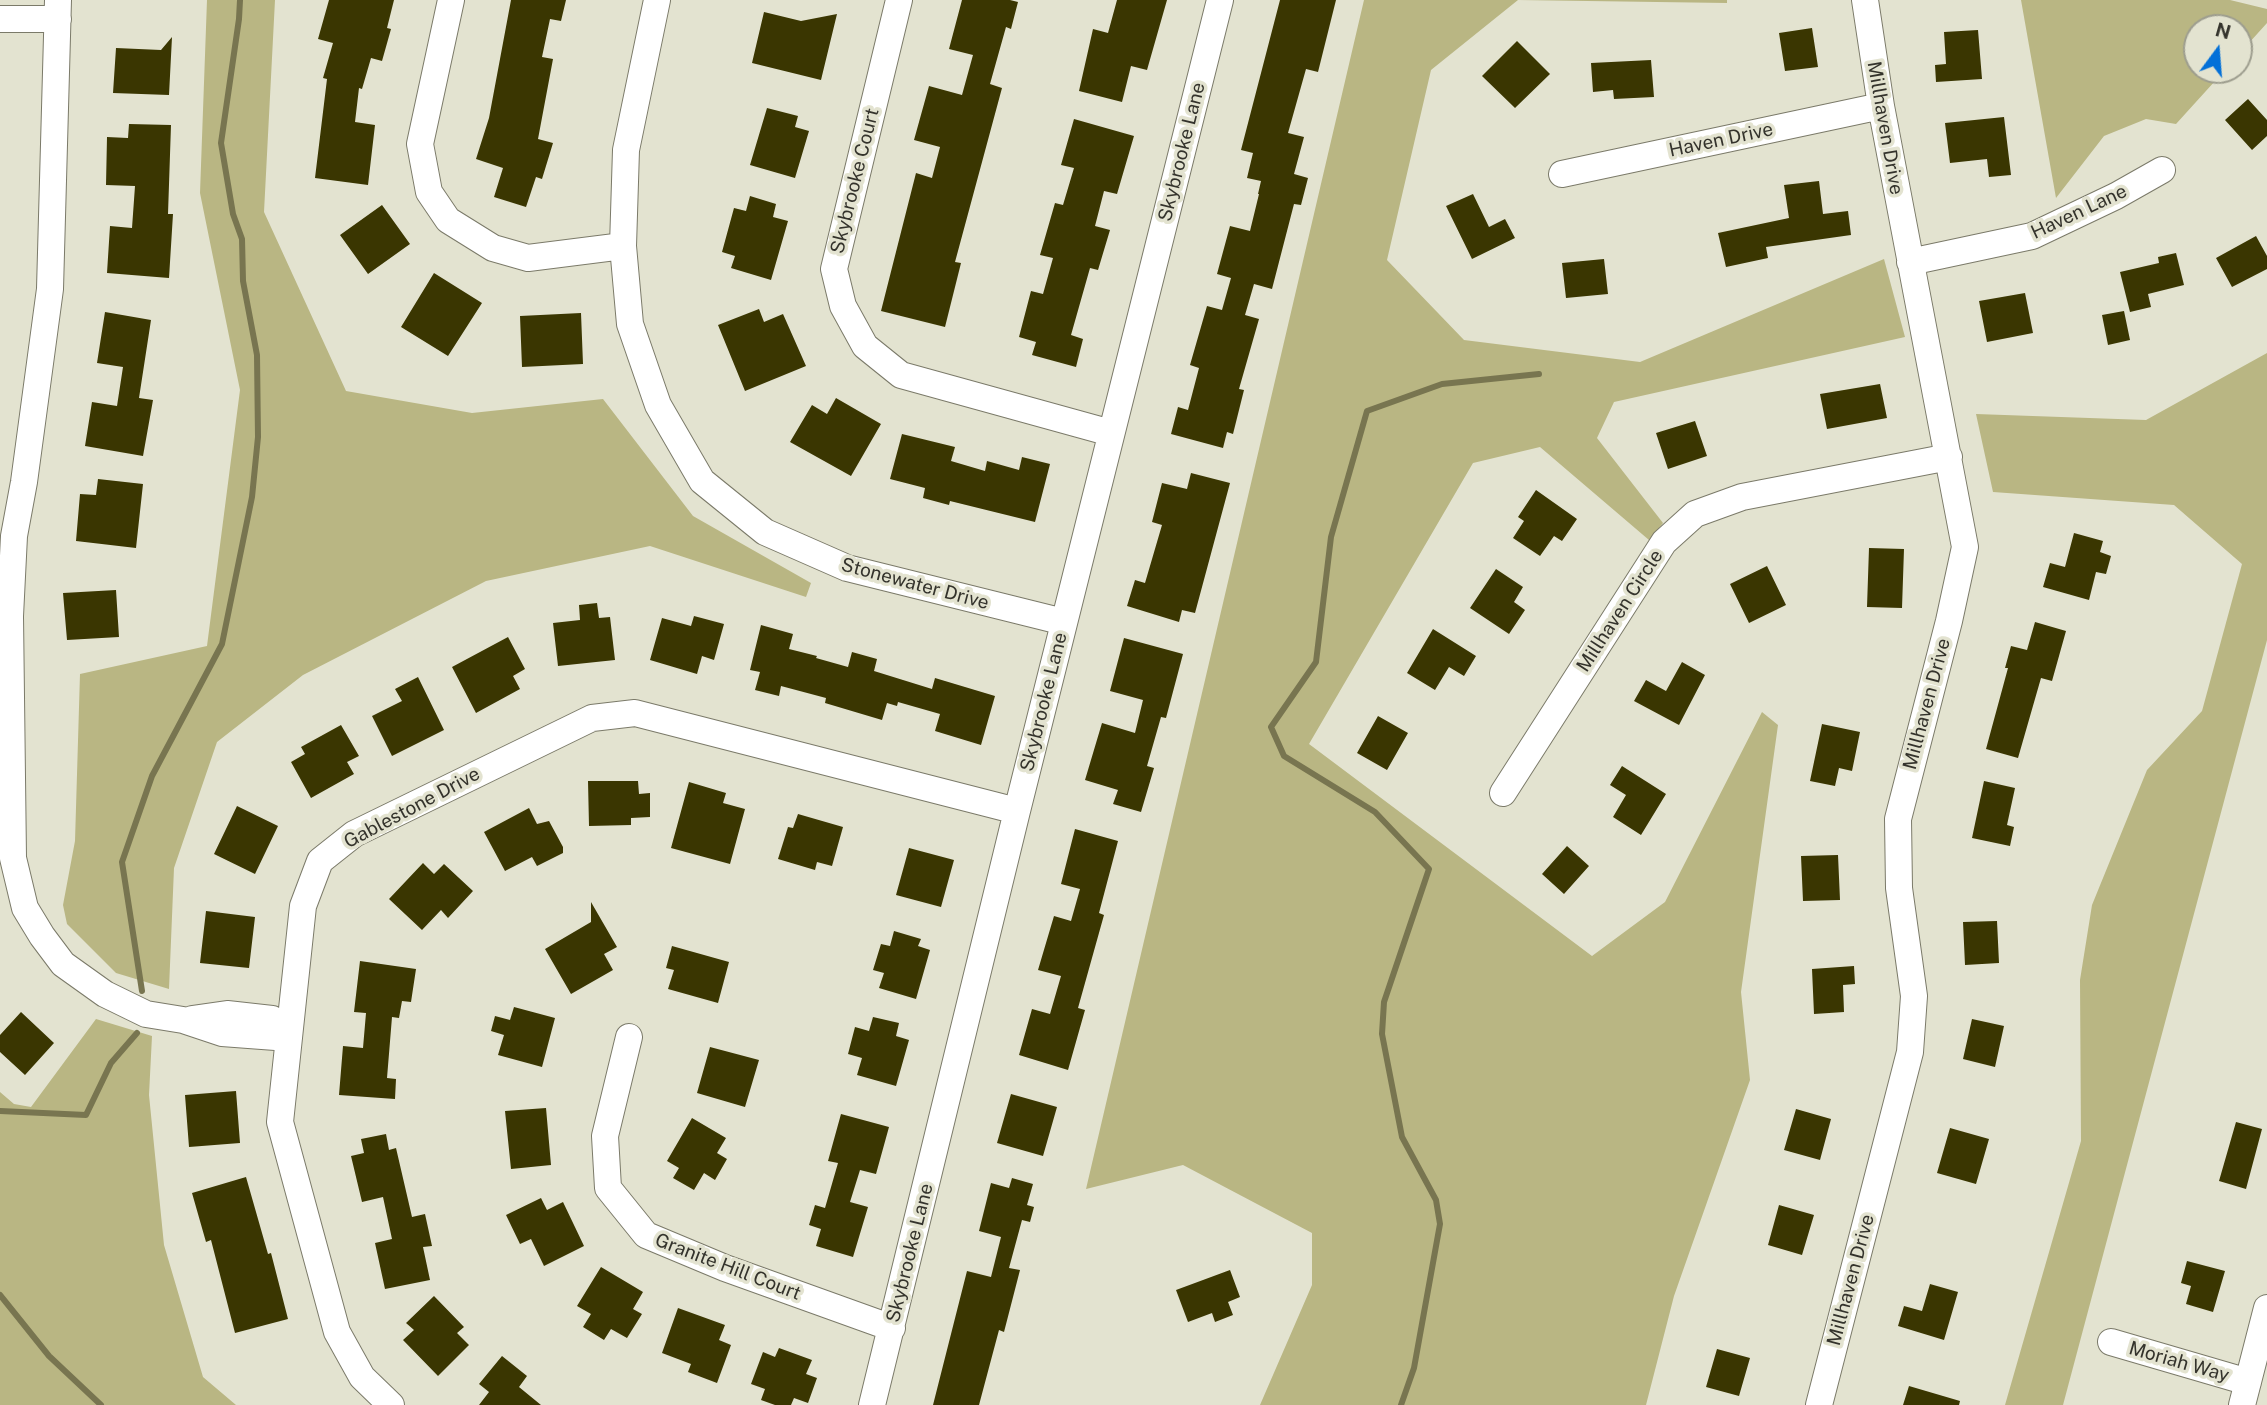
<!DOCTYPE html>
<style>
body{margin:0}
#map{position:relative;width:2267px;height:1405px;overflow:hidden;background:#e3e3d0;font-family:"Public Sans",sans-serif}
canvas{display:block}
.north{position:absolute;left:2183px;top:14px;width:70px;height:70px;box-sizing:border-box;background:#e3e3d0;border:2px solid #9d9d8e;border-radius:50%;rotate:16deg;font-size:19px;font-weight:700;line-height:28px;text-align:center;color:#34332c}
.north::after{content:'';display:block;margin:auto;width:24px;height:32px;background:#0370d8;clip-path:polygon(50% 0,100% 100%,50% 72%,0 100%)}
</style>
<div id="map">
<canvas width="2267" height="1405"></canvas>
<div class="north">N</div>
</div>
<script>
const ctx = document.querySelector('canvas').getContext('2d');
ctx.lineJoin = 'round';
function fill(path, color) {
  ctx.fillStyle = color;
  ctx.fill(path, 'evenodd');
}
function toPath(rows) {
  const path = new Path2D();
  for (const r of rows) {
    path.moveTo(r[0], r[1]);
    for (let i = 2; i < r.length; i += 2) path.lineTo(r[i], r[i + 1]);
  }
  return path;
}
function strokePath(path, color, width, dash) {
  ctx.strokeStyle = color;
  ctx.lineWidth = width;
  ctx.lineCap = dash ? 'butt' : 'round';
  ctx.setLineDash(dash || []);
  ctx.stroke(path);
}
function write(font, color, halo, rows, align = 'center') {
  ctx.font = font + ' "Public Sans",sans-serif';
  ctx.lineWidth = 7;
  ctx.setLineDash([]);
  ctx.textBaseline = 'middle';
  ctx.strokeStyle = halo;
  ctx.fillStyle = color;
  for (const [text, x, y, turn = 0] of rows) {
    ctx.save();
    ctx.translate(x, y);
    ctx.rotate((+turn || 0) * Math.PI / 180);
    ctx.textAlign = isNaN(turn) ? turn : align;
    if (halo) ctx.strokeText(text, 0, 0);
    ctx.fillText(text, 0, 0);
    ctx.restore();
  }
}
fill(toPath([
 [207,0,275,0,264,212,346,391,472,413,603,399,693,516,811,583,806,597,650,546,486,581,303,675,217,742,174,868,169,989,116,973,67,924,63,905,75,841,80,674,207,646,240,390,200,193],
 [1364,0,1727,0,1727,3,1518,0,1431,70,1387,260,1464,340,1640,362,1884,259,1905,337,1614,402,1597,438,1663,523,1649,540,1540,447,1473,463,1309,744,1592,956,1665,902,1762,712,1778,725,1741,992,1750,1080,1674,1296,1646,1405,1260,1405,1312,1285,1312,1233,1183,1165,1086,1189],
 [2021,0,2230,0,2267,9,2267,23,2239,54,2239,28,2197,28,2197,70,2225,70,2176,124,2146,119,2104,136,2056,198],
 [2267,353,2267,640,2063,1405,2005,1405,2081,1141,2080,980,2092,905,2147,770,2202,711,2242,564,2174,505,1993,492,1976,414,2146,420],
 [96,1019,152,1036,149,1095,164,1245,203,1377,236,1405,0,1405,0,1092,14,1104,31,1107]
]), '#b9b683');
strokePath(toPath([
 [142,991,122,862,152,776,222,644,252,497,258,437,257,355,243,281,242,239,233,214,221,143,239,19,240,0],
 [0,1111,86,1115,111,1063,137,1033],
 [0,1295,49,1356,101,1405],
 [1401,1405,1414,1368,1440,1224,1436,1200,1402,1137,1382,1034,1384,1002,1429,869,1375,812,1284,756,1271,727,1316,662,1331,537,1367,411,1442,384,1539,374]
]), '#787550', 6);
fill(toPath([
 [329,0,394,0,387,28,391,29,382,61,371,58,362,89,359,88,355,122,375,125,368,185,315,178,327,79,323,78,333,43,318,39],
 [511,0,566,0,561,21,550,19,542,57,553,59,538,139,553,143,542,179,536,177,526,207,494,197,503,168,476,159,489,118],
 [962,0,1010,0,1018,2,1011,29,1006,27,990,84,1002,88,955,262,961,263,945,327,881,311,916,173,932,178,940,147,914,140,929,86,962,95,973,55,949,49],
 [1117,0,1167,0,1147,70,1131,66,1122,102,1079,91,1093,29,1108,33],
 [1280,0,1336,0,1318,72,1306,69,1288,133,1304,137,1294,174,1308,178,1301,205,1294,204,1272,289,1254,284,1245,315,1259,319,1239,389,1244,390,1233,434,1227,432,1223,448,1171,434,1178,407,1188,410,1199,368,1190,365,1207,306,1222,310,1231,278,1217,274,1230,226,1250,231,1259,194,1258,194,1261,181,1247,178,1253,153,1241,150],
 [764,12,801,21,837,14,821,80,752,63],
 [1812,28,1818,67,1785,71,1779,33],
 [1978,30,1982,79,1936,82,1935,65,1946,64,1944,32],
 [172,37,169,95,113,93,116,48,161,50],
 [1517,41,1550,74,1515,108,1482,76],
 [1651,60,1654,97,1614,99,1613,90,1593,92,1591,63],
 [2248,99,2267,120,2267,136,2252,150,2225,120],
 [767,108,798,116,795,127,809,131,795,178,750,165],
 [2004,117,2011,175,1989,177,1987,159,1950,163,1945,123],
 [1074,119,1134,136,1117,194,1104,191,1095,226,1110,230,1098,270,1090,268,1071,335,1083,339,1076,367,1032,355,1036,342,1019,337,1031,291,1043,294,1053,258,1040,255,1055,203,1063,205,1074,168,1061,165],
 [129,124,171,125,168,214,173,214,169,278,107,273,110,226,132,228,135,186,106,185,107,137,128,138],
 [1819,181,1823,214,1848,211,1851,235,1766,247,1768,258,1726,267,1718,233,1789,218,1784,185],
 [1473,194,1489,227,1505,219,1515,238,1472,259,1446,206],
 [750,196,776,204,773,217,788,221,771,280,731,268,735,256,722,252,734,208,746,211],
 [382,205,410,244,368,274,340,235],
 [2256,236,2267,256,2267,269,2232,287,2216,258],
 [2176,253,2184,285,2148,294,2151,307,2130,312,2120,272,2159,263,2158,257],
 [1604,259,1608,294,1566,298,1562,263],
 [434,273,482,303,448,356,401,327],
 [2025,293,2033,333,1987,342,1979,301],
 [759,309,764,322,783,314,806,366,745,391,718,325],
 [2124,311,2130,340,2108,345,2102,315],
 [105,312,151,320,139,398,153,400,143,456,85,446,92,402,117,406,123,367,97,363],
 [581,313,583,364,522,367,520,316],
 [1880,384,1887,418,1827,429,1820,394],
 [836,398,881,424,851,476,790,442,812,405,827,414],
 [1695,421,1707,456,1668,469,1656,433],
 [902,434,955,447,951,461,985,471,987,461,1019,470,1022,457,1050,464,1035,522,950,501,949,505,923,498,925,488,890,479],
 [1191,473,1230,483,1195,613,1182,610,1179,622,1127,606,1135,580,1145,583,1162,525,1152,522,1162,483,1187,489],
 [98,479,143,484,136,548,76,541,80,494,96,495],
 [1536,490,1577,519,1562,541,1554,536,1540,556,1513,538,1524,521,1518,517],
 [2074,533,2103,541,2100,552,2111,556,2106,574,2096,572,2089,600,2043,587,2050,563,2065,567],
 [1869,548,1904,549,1902,608,1867,607],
 [1767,566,1786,605,1749,623,1730,584],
 [1496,569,1523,587,1514,602,1525,610,1509,634,1470,608],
 [116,590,119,637,67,640,63,593],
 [597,603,599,618,610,617,615,660,558,666,553,623,580,620,579,605],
 [694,616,724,624,714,660,702,656,697,674,650,660,662,618,691,626],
 [2035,622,2066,631,2052,681,2041,678,2018,758,1986,749,2008,668,2005,668,2011,646,2027,650],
 [761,625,793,634,789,649,817,656,816,658,848,667,852,652,877,659,874,671,932,689,935,678,995,696,981,745,935,731,940,714,898,702,897,706,887,703,882,720,825,703,826,698,781,686,779,696,755,690,760,672,750,670],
 [1433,629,1476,656,1464,676,1449,667,1435,690,1407,673],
 [508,637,525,669,513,676,520,689,476,713,452,667],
 [1124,638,1183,654,1166,718,1161,717,1147,766,1154,768,1141,812,1113,804,1118,790,1085,780,1102,723,1135,733,1143,700,1110,691],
 [1682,662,1705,675,1679,725,1634,701,1646,680,1666,691],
 [418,677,444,730,392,756,372,716,402,701,395,689],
 [1378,716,1408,733,1387,770,1357,753],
 [1822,724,1860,732,1852,771,1839,768,1835,786,1810,781],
 [341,725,359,756,347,762,354,774,311,798,291,762,305,754,301,747],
 [1622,766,1666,794,1641,835,1613,817,1626,795,1610,785],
 [588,781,638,781,639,794,650,793,650,817,631,818,631,825,589,826],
 [1984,781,2015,788,2007,825,2014,827,2010,846,1972,838],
 [689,782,726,793,723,803,745,809,730,864,671,848],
 [237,806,278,826,255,874,214,854],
 [529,808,537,824,549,821,563,847,563,853,537,866,532,857,505,871,484,832],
 [798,814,843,827,832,866,817,862,815,870,778,859,788,827,793,828],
 [1075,829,1118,841,1099,913,1104,915,1078,1008,1085,1010,1068,1070,1019,1055,1032,1009,1050,1014,1061,976,1038,970,1054,916,1071,921,1080,889,1061,884],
 [1567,846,1589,866,1564,894,1542,874],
 [909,848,954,860,941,907,896,895],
 [1838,855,1840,900,1803,901,1801,856],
 [423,863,434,874,444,864,473,891,448,918,441,910,422,930,389,899],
 [591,902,617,947,604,954,613,970,571,994,545,949,591,922],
 [206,911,255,917,249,968,200,963],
 [1997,921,1999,963,1965,965,1963,922],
 [894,931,921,939,918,946,930,950,916,999,879,988,884,973,873,970,881,944,890,946],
 [672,946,729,962,718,1003,668,989,674,970,666,968],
 [360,961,416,969,411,1002,402,1001,399,1018,392,1017,387,1078,396,1079,395,1099,339,1095,343,1046,363,1048,366,1013,354,1012],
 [1854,966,1855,984,1843,985,1844,1012,1814,1014,1812,969],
 [514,1007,555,1018,542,1067,498,1055,504,1035,491,1031,495,1016,510,1020],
 [21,1012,54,1043,25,1075,0,1052,0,1035],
 [873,1017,899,1023,896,1036,909,1040,896,1086,857,1075,862,1058,848,1054,855,1027,869,1031],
 [1972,1019,2004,1026,1995,1067,1963,1059],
 [710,1047,759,1060,745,1107,697,1093],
 [236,1091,240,1143,189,1147,185,1095],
 [1011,1094,1057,1107,1043,1156,997,1143],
 [546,1108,551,1165,511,1169,505,1111],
 [1796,1109,1831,1119,1820,1160,1784,1150],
 [841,1114,889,1127,876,1174,860,1170,850,1202,868,1207,853,1257,816,1246,821,1229,809,1225,815,1205,825,1208,838,1163,828,1161],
 [692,1118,726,1138,717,1153,727,1159,715,1180,704,1173,694,1190,673,1178,679,1168,667,1161],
 [2236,1122,2262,1129,2246,1189,2219,1181],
 [1950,1128,1989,1139,1976,1184,1937,1173],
 [386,1134,389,1150,396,1148,412,1217,425,1214,432,1246,423,1247,430,1280,385,1289,375,1243,392,1239,383,1197,362,1202,351,1156,364,1153,361,1139],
 [246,1177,268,1254,271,1253,288,1319,235,1333,211,1240,206,1242,192,1193],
 [1012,1178,1033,1184,1027,1205,1034,1207,1030,1222,1022,1220,1009,1268,1020,1270,1004,1332,999,1330,979,1405,933,1405,967,1271,991,1277,1001,1237,979,1231,991,1183,1009,1188],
 [541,1198,547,1210,563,1202,584,1246,544,1266,531,1239,520,1244,506,1215],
 [1779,1205,1814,1215,1802,1255,1768,1245],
 [2187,1261,2225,1271,2213,1312,2186,1304,2191,1286,2181,1283],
 [601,1267,643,1292,633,1309,642,1314,627,1338,611,1329,604,1340,583,1327,591,1314,577,1306],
 [1230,1270,1240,1297,1228,1302,1233,1315,1215,1322,1212,1313,1188,1322,1176,1290],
 [1930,1284,1958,1292,1944,1340,1898,1326,1904,1306,1922,1311],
 [434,1296,464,1327,457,1333,469,1345,438,1376,403,1340,414,1330,406,1323],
 [678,1308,725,1325,719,1340,731,1345,717,1383,688,1372,691,1364,662,1353],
 [779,1348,812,1360,806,1374,817,1378,808,1403,794,1398,791,1405,775,1405,761,1400,765,1389,751,1384,763,1352,775,1357],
 [1717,1349,1750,1358,1739,1396,1706,1387],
 [502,1356,527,1376,519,1387,541,1405,479,1405,489,1392,479,1384],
 [1909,1386,1960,1401,1959,1405,1903,1405]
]), '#3a3601');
const minor = toPath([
 [58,0,50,289,24,482,14,536,10,616,13,858,25,908,42,936,63,964,105,994,146,1014,183,1020,222,1033,289,1038],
 [451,0,420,144,429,192,448,220,493,248,528,258,623,246],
 [657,0,626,150,623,246,630,324,658,405,702,481,765,532,847,568,1064,622],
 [899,0,834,269,843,306,865,346,901,375,1111,433],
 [0,19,58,19],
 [1562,174,1881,106],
 [1910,262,2032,236,2116,196,2162,170],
 [1503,793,1664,542,1695,514,1742,497,1949,457],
 [192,1019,227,1014,272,1019],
 [629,1037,605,1136,608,1188,646,1235,725,1268,892,1328],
 [2111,1342,2248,1382],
 [391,1405,362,1377,337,1332,280,1122,303,906,320,861,354,834,592,718,635,713,1017,811],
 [872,1405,1017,811,1220,0],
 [1819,1405,1910,1052,1914,996,1899,888,1898,819,1949,621,1965,547,1881,106,1865,0],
 [2242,1405,2267,1308]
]);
strokePath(minor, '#7b7a69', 28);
strokePath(minor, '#fff', 26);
write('19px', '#34332c', '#e3e3d0', [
 ["Millhaven Drive",1885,128,80],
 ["Haven Drive",1721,140,-12],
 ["Skybrooke Lane",1182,152,-76],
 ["Skybrooke Court",855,181,-76],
 ["Haven Lane",2079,212,-25],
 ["Stonewater Drive",915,584,15],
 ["Millhaven Circle",1620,611,-57],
 ["Skybrooke Lane",1044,702,-76],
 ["Millhaven Drive",1927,704,-75],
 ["Gablestone Drive",412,808,-28],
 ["Skybrooke Lane",910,1253,-76],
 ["Granite Hill Court",728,1267,21],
 ["Millhaven Drive",1851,1280,-75],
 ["Moriah Way",2179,1362,16]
]);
</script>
